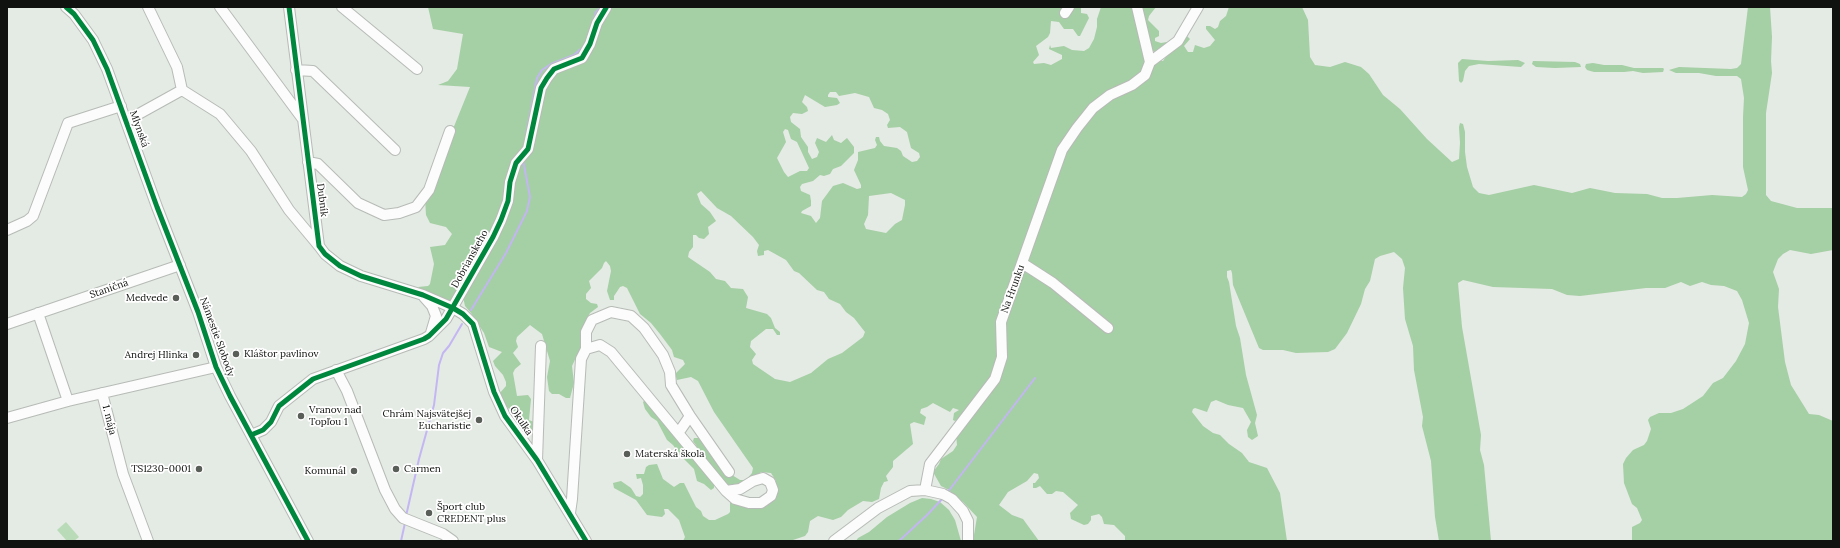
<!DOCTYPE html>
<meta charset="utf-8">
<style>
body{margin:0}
#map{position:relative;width:1840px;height:548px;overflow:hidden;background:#e4eae4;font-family:Lora,serif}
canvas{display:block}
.frame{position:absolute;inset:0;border:8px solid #0f120e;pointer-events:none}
</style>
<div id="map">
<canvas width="1840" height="548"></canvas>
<div class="frame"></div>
</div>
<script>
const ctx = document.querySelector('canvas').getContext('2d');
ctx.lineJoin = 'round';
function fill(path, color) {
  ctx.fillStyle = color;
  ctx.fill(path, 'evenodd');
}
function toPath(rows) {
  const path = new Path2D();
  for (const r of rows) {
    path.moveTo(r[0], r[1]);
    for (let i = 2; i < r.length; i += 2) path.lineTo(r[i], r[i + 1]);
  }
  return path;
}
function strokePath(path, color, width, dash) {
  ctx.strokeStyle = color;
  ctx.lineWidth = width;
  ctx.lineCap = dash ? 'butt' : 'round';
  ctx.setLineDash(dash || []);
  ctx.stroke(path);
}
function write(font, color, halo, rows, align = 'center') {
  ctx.font = font + ' Lora,serif';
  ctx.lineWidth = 3.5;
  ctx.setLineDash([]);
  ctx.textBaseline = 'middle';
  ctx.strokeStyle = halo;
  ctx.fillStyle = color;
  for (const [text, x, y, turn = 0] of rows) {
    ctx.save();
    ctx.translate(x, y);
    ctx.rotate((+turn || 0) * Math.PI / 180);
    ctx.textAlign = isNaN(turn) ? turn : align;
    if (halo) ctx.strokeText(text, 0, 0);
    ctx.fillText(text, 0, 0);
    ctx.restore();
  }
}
fill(toPath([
 [66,522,79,537,74,541,67,541,57,530]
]), '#b9dbb7');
fill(toPath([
 [428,7,1081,7,1081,13,1087,14,1089,18,1080,36,1078,36,1073,29,1064,29,1059,22,1051,21,1050,33,1048,37,1036,46,1039,55,1033,62,1034,64,1044,63,1051,65,1062,59,1062,55,1049,49,1050,45,1051,48,1064,46,1072,50,1084,51,1089,48,1094,39,1097,27,1097,19,1101,7,1156,7,1149,16,1148,20,1159,31,1159,36,1155,38,1155,41,1161,43,1167,42,1166,46,1156,53,1151,49,1156,61,1163,61,1169,52,1187,36,1190,39,1184,46,1188,52,1193,52,1195,45,1204,48,1210,46,1215,40,1206,29,1206,26,1210,26,1215,29,1218,27,1220,21,1226,16,1229,7,1302,7,1308,20,1310,57,1315,65,1330,67,1345,62,1361,67,1369,74,1383,95,1400,109,1427,139,1452,162,1459,159,1460,143,1459,127,1460,123,1463,124,1465,132,1465,152,1467,167,1473,187,1479,193,1489,195,1534,185,1572,193,1590,188,1615,193,1647,194,1662,198,1677,198,1712,195,1742,197,1746,194,1748,190,1743,167,1743,117,1744,98,1741,79,1737,76,1716,76,1699,73,1676,73,1669,70,1679,67,1731,69,1737,68,1741,64,1748,7,1770,7,1772,37,1771,61,1772,73,1766,113,1766,195,1771,201,1797,208,1833,208,1833,250,1811,254,1790,250,1783,254,1778,259,1773,272,1779,289,1778,307,1785,362,1791,385,1809,414,1819,415,1833,421,1833,540,1632,541,1632,527,1640,523,1642,520,1637,508,1632,504,1624,483,1623,464,1626,458,1633,450,1644,445,1647,441,1651,429,1648,420,1650,417,1659,413,1671,413,1683,409,1703,396,1713,383,1723,378,1736,361,1745,344,1749,323,1742,300,1737,291,1724,286,1711,285,1702,282,1690,286,1681,282,1665,288,1646,288,1580,296,1567,295,1552,289,1493,287,1463,280,1458,283,1462,327,1481,435,1480,450,1484,465,1491,541,1439,541,1435,517,1431,461,1422,426,1423,417,1414,370,1413,346,1405,319,1403,288,1405,268,1402,259,1394,252,1380,256,1375,259,1370,281,1365,289,1361,304,1347,333,1335,349,1328,352,1296,353,1283,350,1263,350,1259,348,1233,285,1232,273,1231,270,1227,271,1227,277,1229,282,1236,326,1240,338,1246,375,1257,415,1255,423,1258,436,1252,440,1248,437,1247,430,1251,422,1243,408,1228,405,1216,400,1211,402,1207,412,1195,408,1193,409,1192,412,1203,426,1213,433,1220,435,1229,444,1242,453,1249,462,1267,468,1280,493,1287,541,1125,541,1125,536,1114,525,1104,524,1102,517,1099,514,1091,516,1091,520,1088,524,1084,525,1071,519,1070,513,1078,505,1063,492,1056,491,1052,494,1047,494,1040,486,1036,488,1033,488,1033,483,1035,483,1039,478,1038,474,1034,473,1027,481,1008,492,999,505,1012,515,1023,519,1039,541,973,541,977,517,963,502,956,499,949,490,941,486,933,472,939,464,941,459,953,451,957,445,956,434,959,419,955,421,953,420,954,413,959,410,953,408,950,412,933,403,927,407,921,409,920,413,926,417,924,425,914,422,910,424,913,444,893,461,893,467,886,476,888,481,884,482,881,488,879,499,872,502,863,501,848,510,841,517,833,520,818,516,810,521,808,532,805,536,790,541,683,541,685,537,679,520,668,509,664,509,665,514,662,517,647,515,636,500,614,488,613,483,621,481,631,488,636,496,640,497,643,494,643,485,641,478,637,479,636,474,644,474,646,467,649,465,657,464,663,479,674,487,680,483,684,483,696,507,701,511,703,516,709,520,715,520,728,514,730,512,730,503,733,501,751,504,776,493,776,481,771,473,761,472,755,479,738,491,714,481,714,488,711,490,704,484,697,481,694,469,680,455,673,445,667,440,657,421,651,417,645,409,643,402,644,401,648,400,703,460,702,454,693,441,694,438,699,438,732,475,740,480,746,480,752,473,753,468,714,412,698,381,691,377,677,380,675,374,685,364,683,360,674,357,672,350,660,334,651,323,640,314,627,288,623,286,620,287,614,296,614,300,610,300,607,291,611,271,610,266,606,261,604,263,602,268,589,281,591,288,586,294,586,299,591,303,597,304,598,307,590,313,586,320,582,345,572,366,574,383,570,398,566,398,559,394,552,394,549,391,547,377,550,361,542,334,530,325,517,337,516,341,518,347,513,353,521,364,515,369,513,373,517,396,528,395,531,399,529,420,534,422,534,430,528,432,520,424,515,423,512,411,504,405,499,394,506,386,506,382,503,375,495,366,493,361,502,352,489,347,484,333,471,313,465,306,463,297,451,302,424,295,418,287,428,286,430,284,434,264,430,247,445,245,452,234,446,227,430,223,426,215,425,198,470,87,438,85,448,81,457,69,463,34,433,29],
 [830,92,836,92,839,96,855,93,869,97,874,108,882,110,888,114,890,120,887,125,888,128,900,127,907,132,911,148,919,153,920,157,917,161,912,162,903,156,901,151,897,148,884,146,880,141,879,137,876,137,875,140,877,145,875,148,858,152,858,160,854,170,861,185,861,188,857,189,843,183,833,186,822,201,820,218,816,223,811,216,801,213,802,211,811,206,811,201,810,195,801,191,800,187,802,184,813,181,820,175,824,176,830,174,833,169,841,166,854,153,854,147,847,138,841,143,834,140,832,135,826,142,817,138,815,143,819,152,817,157,812,159,808,152,808,147,801,137,800,129,791,122,790,117,793,113,802,114,808,111,807,107,802,102,805,95,825,107,837,105,840,103,837,98,828,97,828,95],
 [785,129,788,130,791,139,797,142,809,168,807,171,800,171,788,177,784,172,777,158,786,142,783,132],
 [701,191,717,208,731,216,753,237,759,245,757,251,758,256,764,255,764,251,768,250,786,260,794,271,799,273,817,290,824,292,829,299,840,304,846,312,854,318,865,332,863,337,842,353,828,359,811,373,790,382,775,379,753,364,752,360,756,354,750,347,751,341,766,329,773,329,777,335,780,335,780,332,775,328,771,318,767,314,746,308,748,297,743,289,731,288,725,281,716,279,710,272,688,257,689,252,693,247,693,235,696,235,699,238,704,239,709,234,708,227,716,221,710,212,701,204,697,194],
 [891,193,905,200,905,205,902,220,895,224,886,233,866,229,864,224,868,215,869,196],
 [1462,59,1488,61,1518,60,1525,63,1521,67,1479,64,1469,66,1465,71,1463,81,1461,83,1459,81,1458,63],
 [1533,61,1575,62,1580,64,1581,67,1555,68,1536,67,1532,64],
 [1593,63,1604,65,1622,65,1634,68,1663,68,1664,69,1663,72,1643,73,1633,71,1624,72,1594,72,1587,70,1585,67,1586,64],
 [922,498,931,499,940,502,949,510,955,520,961,541,856,541,858,538,869,532,887,517,910,503]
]), '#a5cfa4');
strokePath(toPath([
 [593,21,596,12,601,7],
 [526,134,537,78,542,70,551,64,574,55,583,47],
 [471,310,506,253,527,211,530,197,523,160],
 [947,493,1035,378],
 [406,516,419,459,434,405,439,365,443,353,449,346,462,324],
 [401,541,405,523],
 [899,541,927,515,943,498]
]), '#c3b6f3', 2);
const minor = toPath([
 [66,7,74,14,93,40,107,69,157,207,198,312,216,367,230,396,308,541],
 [148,7,177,67,182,90],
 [220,7,302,118],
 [289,7,319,246,325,254,340,266,361,276,423,295,453,308,463,314,473,324,494,392,505,416,537,460,586,541],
 [342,7,417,69],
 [1065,13,1069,7],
 [1150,62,1178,41,1198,7],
 [296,70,313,71,395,150],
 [126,121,182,90,220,114,251,151,289,210,319,246],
 [308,162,318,164,358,203,384,215,399,213,416,207,429,190,450,131],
 [7,230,27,221,33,216,68,123,121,106],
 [1022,263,1053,283,1108,328],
 [424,297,432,306,436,316,431,333],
 [38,313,68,401],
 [7,324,180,265],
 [586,349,600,345,611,352,726,491,735,499,749,503,761,503,771,496,773,490,770,482,763,478,753,481,740,489,726,491],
 [336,370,347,391,385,490,395,509,403,518,443,534,453,541],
 [102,393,123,474,148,541],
 [7,418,68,401,216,367],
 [679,432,690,416],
 [251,435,263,430,271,422,279,406,313,379,424,339,429,336,446,319,493,237,501,220,508,201,510,182,516,163,528,149,541,88,547,78,554,69,582,58,590,44,597,23,606,8],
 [537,460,541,346],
 [925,490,930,464,995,379,1002,357,1001,322,1062,150,1077,128,1093,108,1110,95,1132,85,1145,75,1150,62,1137,7],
 [570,513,572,499,581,359,586,349,586,332,592,320,611,312,631,316,644,328,663,355,670,372,671,385,690,416,729,472],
 [834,541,878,508,910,491,925,490,943,494,952,499,963,511,968,521,968,541]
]);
strokePath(minor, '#b7bbb7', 12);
strokePath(minor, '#fbfcfb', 10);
strokePath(toPath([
 [66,7,74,14,93,40,107,69,157,207,198,312,216,367,230,396,308,541],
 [289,7,319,246,325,254,340,266,361,276,423,295,453,308,463,314,473,324,494,392,505,416,537,460,586,541],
 [251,435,263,430,271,422,279,406,313,379,424,339,429,336,446,319,493,237,501,220,508,201,510,182,516,163,528,149,541,88,547,78,554,69,582,58,590,44,597,23,606,8]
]), '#00873e', 5);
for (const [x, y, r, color] of [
 [176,298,4,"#5a5e59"],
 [236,354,4,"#5a5e59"],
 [196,355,4,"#5a5e59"],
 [301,416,4,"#5a5e59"],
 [479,420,4,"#5a5e59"],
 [627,454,4,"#5a5e59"],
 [199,469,4,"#5a5e59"],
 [396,469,4,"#5a5e59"],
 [354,471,4,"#5a5e59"],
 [429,513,4,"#5a5e59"]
]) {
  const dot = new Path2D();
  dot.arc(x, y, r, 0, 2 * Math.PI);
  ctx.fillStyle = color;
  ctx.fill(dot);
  strokePath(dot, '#fff', 1.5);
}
write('10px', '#0f120e', '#fff', [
 ["Mlynská",139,129,70],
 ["Dubník",322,200,83],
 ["Dobrianskeho",470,259,-61],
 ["Staničná",109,289,-19],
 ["Na Hrunku",1013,289,-70],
 ["Námestie Slobody",217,337,70],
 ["1. mája",109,420,76],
 ["Okulka",521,421,56]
]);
write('10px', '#0f120e', '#fff', [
 ["Medvede",168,298],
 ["Kláštor pavlínov",244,354,"left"],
 ["Andrej Hlinka",188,355],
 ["Vranov nad",309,410,"left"],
 ["Topľou 1",309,422,"left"],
 ["Chrám Najsvätejšej",471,414],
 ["Eucharistie",471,426],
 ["Materská škola",635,454,"left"],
 ["TS1230-0001",191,469],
 ["Carmen",404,469,"left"],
 ["Komunál",346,471],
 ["Šport club",437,507,"left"],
 ["CREDENT plus",437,519,"left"]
], 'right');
</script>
